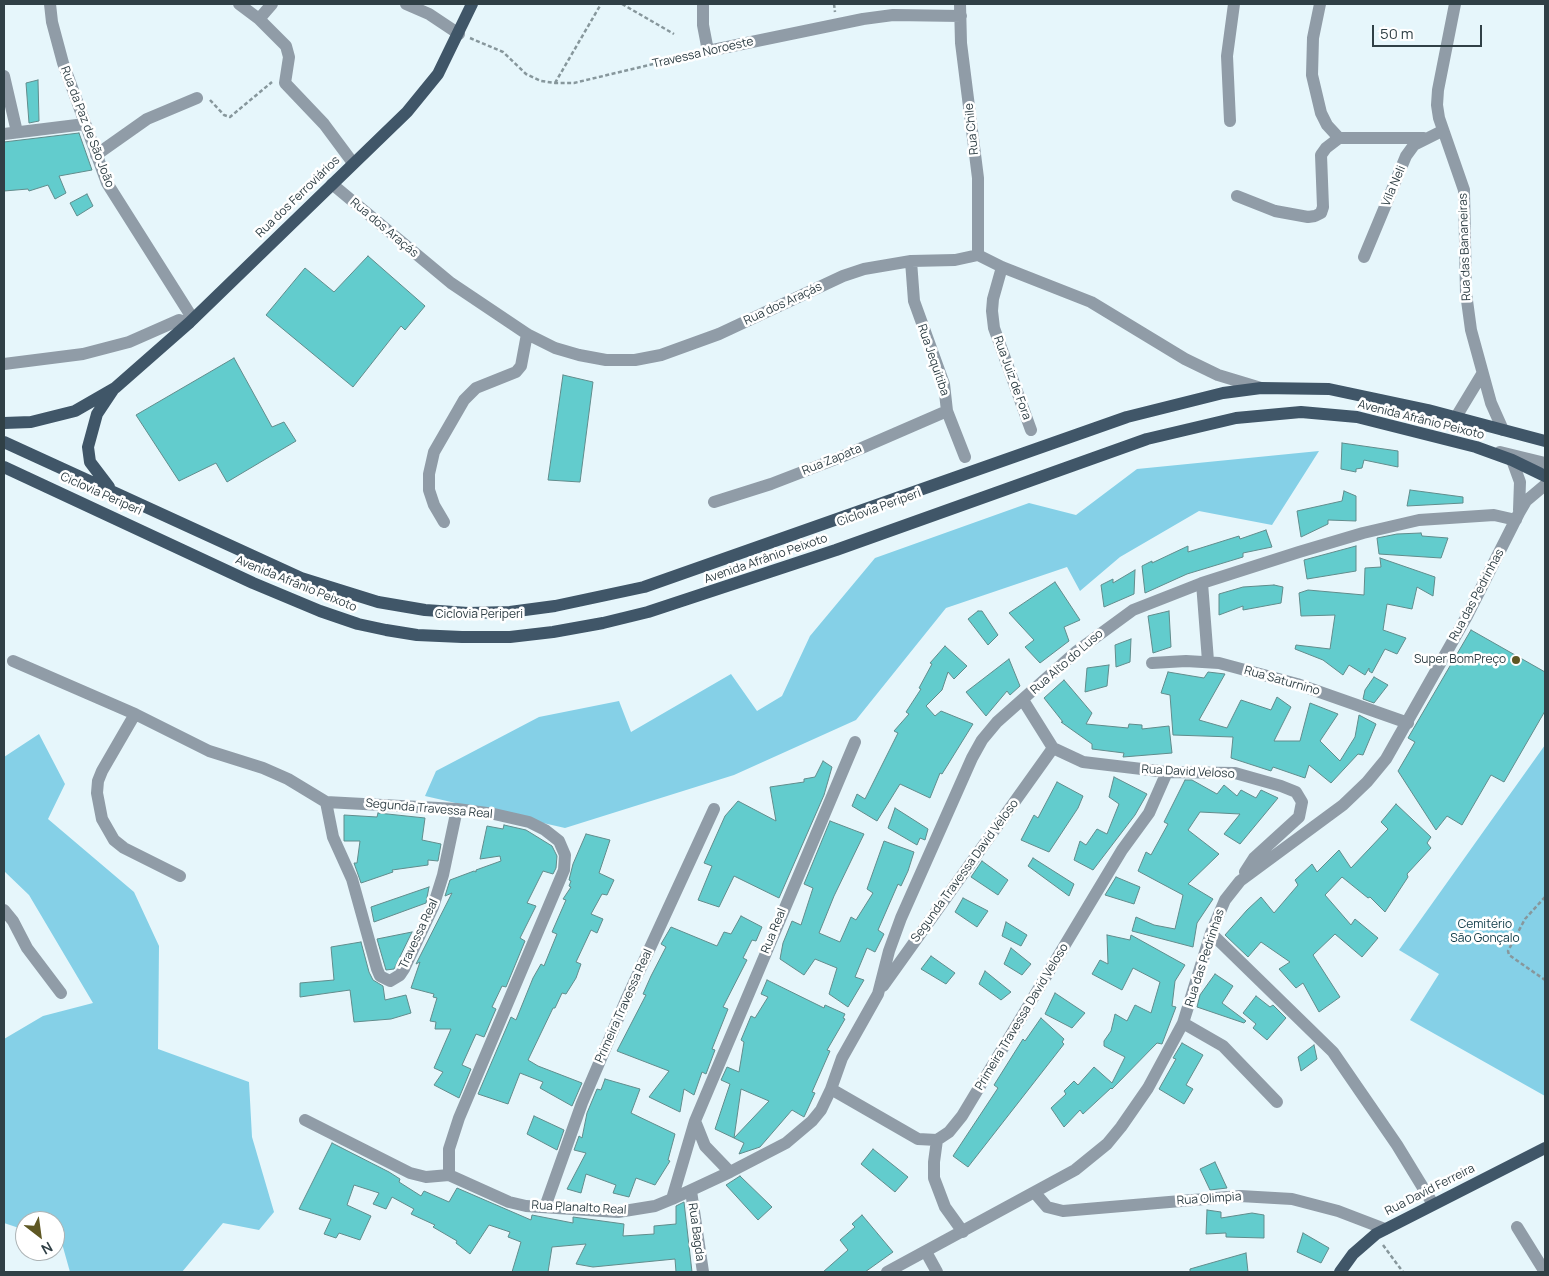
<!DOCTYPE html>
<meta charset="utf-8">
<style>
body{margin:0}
#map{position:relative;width:1549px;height:1276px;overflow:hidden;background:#e6f6fb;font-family:Manrope,sans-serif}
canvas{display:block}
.frame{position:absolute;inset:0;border:5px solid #304046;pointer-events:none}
.north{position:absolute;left:15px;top:1211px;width:50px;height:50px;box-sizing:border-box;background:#fff;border:1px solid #acb3b5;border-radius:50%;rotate:150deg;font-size:14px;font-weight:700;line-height:20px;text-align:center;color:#304046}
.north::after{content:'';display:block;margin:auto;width:18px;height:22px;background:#5e5723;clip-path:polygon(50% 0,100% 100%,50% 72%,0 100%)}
.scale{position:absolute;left:1372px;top:25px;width:110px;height:22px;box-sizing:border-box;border:2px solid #304046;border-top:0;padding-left:6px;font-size:15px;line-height:18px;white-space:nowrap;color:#304046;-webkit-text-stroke:4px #fff;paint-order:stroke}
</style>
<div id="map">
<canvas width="1549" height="1276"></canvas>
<div class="frame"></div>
<div class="north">N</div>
<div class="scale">50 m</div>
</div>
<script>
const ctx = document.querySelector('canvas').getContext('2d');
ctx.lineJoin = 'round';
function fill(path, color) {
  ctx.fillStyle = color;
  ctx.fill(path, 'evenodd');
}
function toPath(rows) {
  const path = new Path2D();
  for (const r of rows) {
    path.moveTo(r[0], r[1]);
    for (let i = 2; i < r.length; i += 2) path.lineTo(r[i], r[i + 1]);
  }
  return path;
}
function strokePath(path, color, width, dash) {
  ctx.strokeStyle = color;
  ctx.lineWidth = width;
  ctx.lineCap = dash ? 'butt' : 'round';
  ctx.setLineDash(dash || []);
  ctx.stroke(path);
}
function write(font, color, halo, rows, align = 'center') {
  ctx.font = font + ' Manrope,sans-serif';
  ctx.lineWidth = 5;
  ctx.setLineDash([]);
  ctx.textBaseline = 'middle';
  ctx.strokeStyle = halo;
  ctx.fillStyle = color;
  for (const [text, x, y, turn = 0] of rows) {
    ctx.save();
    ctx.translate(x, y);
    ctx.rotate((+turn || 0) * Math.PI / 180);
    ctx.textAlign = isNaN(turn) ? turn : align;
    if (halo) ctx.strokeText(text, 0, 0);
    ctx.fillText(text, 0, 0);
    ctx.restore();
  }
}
fill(toPath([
 [1319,451,1272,525,1199,511,1120,557,1080,591,1067,567,946,608,856,720,734,775,565,828,425,796,436,771,539,717,619,701,631,732,731,674,757,711,782,696,810,636,875,558,1029,503,1076,515,1137,469],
 [39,734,65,784,48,819,134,892,159,946,158,1049,249,1082,252,1137,274,1212,259,1230,223,1223,182,1272,70,1272,61,1240,55,1238,55,1221,25,1221,25,1230,4,1223,4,1039,43,1016,93,1003,29,895,4,871,4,757],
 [1545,745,1545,1096,1410,1020,1439,974,1399,950]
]), '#85d0e7');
const building = toPath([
 [38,80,39,121,29,123,26,83,38,80],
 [79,133,92,170,59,176,66,193,55,199,48,185,29,191,28,189,4,191,4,142,79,133],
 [87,194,93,206,77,216,70,203,87,194],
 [368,256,425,306,405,330,401,326,353,387,266,315,305,268,334,292,368,256],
 [234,358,272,427,284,422,296,441,227,482,216,463,179,481,136,415,234,358],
 [563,375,593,382,580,482,548,480,563,375],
 [1342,443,1398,451,1398,467,1364,460,1362,468,1356,469,1356,472,1341,469,1342,443],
 [1410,490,1463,497,1463,503,1407,506,1410,490],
 [1344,491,1356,496,1356,521,1328,520,1328,524,1301,537,1297,511,1342,501,1344,491],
 [1266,530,1272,547,1243,553,1243,557,1187,574,1145,593,1142,566,1152,561,1152,563,1188,546,1188,552,1239,536,1240,539,1266,530],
 [1421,533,1422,536,1448,538,1441,558,1379,554,1377,538,1397,534,1421,533],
 [1356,546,1356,571,1307,579,1304,560,1356,546],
 [1380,558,1435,577,1433,596,1417,587,1412,609,1387,604,1383,630,1406,638,1397,654,1385,649,1372,673,1369,671,1369,668,1365,675,1349,665,1343,675,1323,660,1295,649,1296,645,1330,649,1335,615,1301,616,1299,593,1308,590,1364,595,1365,568,1381,567,1380,558],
 [1135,570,1134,594,1104,607,1101,585,1113,579,1113,583,1135,570],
 [1055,582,1080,620,1064,627,1069,641,1040,663,1025,647,1034,640,1009,613,1055,582],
 [1274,585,1283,587,1281,603,1243,610,1243,606,1219,615,1219,594,1243,587,1274,585],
 [978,611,982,611,998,635,988,645,968,619,978,611],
 [1169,611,1171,647,1153,653,1148,616,1169,611],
 [1471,630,1545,672,1545,711,1504,782,1491,775,1462,825,1447,816,1436,830,1398,771,1415,742,1408,738,1471,630],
 [1131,639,1130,662,1116,667,1115,645,1131,639],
 [945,646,967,666,954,679,948,672,942,690,926,706,935,716,941,711,973,724,942,774,940,773,930,798,900,784,877,821,852,806,857,794,865,799,898,733,894,731,909,714,906,712,921,689,919,688,932,664,930,663,945,646],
 [1009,659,1020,686,1010,695,1007,691,986,716,966,692,1009,659],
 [1109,665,1107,686,1085,692,1087,668,1109,665],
 [1168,672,1204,678,1208,672,1225,674,1199,720,1227,728,1241,700,1271,710,1277,697,1291,707,1274,741,1300,741,1310,703,1338,714,1320,741,1340,761,1355,737,1359,715,1376,724,1363,755,1358,754,1331,783,1309,765,1305,778,1273,767,1271,771,1231,758,1233,737,1173,735,1170,695,1161,693,1168,672],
 [1374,677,1388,685,1374,703,1363,699,1365,690,1374,677],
 [1064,680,1092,713,1086,724,1128,728,1129,724,1142,725,1142,729,1169,726,1172,753,1123,757,1124,753,1092,749,1092,744,1061,722,1063,722,1044,698,1064,680],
 [823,761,832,767,824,795,779,898,734,876,719,907,698,900,712,866,704,863,725,816,738,801,776,821,770,787,804,782,804,779,815,777,823,761],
 [1114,777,1147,794,1135,815,1093,870,1074,860,1080,841,1086,845,1097,829,1107,834,1119,804,1109,797,1114,777],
 [1185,780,1192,780,1217,794,1224,785,1237,796,1241,790,1256,798,1261,790,1278,798,1240,844,1224,834,1240,814,1200,812,1188,830,1219,854,1188,884,1213,899,1197,923,1193,947,1132,931,1136,917,1154,925,1175,929,1183,895,1138,871,1146,852,1151,855,1168,824,1164,822,1185,780],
 [1057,782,1083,796,1078,808,1049,852,1021,840,1034,815,1038,818,1057,782],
 [1396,804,1431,837,1427,843,1431,848,1407,874,1408,877,1385,912,1370,897,1368,898,1342,877,1325,895,1351,925,1355,919,1378,938,1362,957,1335,934,1313,955,1340,997,1319,1012,1303,983,1296,988,1279,969,1290,962,1261,942,1248,957,1225,935,1247,910,1261,897,1274,913,1298,885,1295,880,1312,864,1317,872,1339,850,1351,868,1388,829,1381,822,1396,804],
 [895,808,928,829,925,840,920,838,917,845,888,828,895,808],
 [378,813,425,818,422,840,441,844,438,861,428,860,428,865,392,870,393,872,361,883,354,863,357,863,360,841,344,841,344,815,377,817,378,813],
 [830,821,864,834,834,896,819,933,840,942,851,917,856,920,873,893,867,889,884,841,914,852,908,871,901,886,898,884,878,930,884,934,875,952,867,948,855,977,864,980,848,1007,829,994,837,968,815,959,804,975,780,959,783,943,792,921,801,925,813,888,804,884,830,821],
 [504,825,526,830,552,846,557,856,556,868,553,874,543,871,527,903,536,906,520,938,525,941,506,987,502,986,492,1007,496,1009,484,1037,476,1034,462,1065,471,1069,459,1098,434,1085,443,1072,434,1068,451,1029,435,1029,436,1022,430,1021,437,998,433,997,434,994,411,988,420,962,416,964,452,893,445,896,450,880,474,871,476,872,476,870,501,861,500,856,480,859,487,826,503,829,504,825],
 [586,834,610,840,599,873,614,880,607,895,602,894,591,914,603,919,597,933,591,930,576,962,581,964,576,978,566,994,562,993,555,1008,553,1008,528,1060,538,1066,582,1083,572,1106,540,1088,543,1082,520,1073,508,1104,478,1094,511,1017,516,1020,533,978,541,964,544,966,557,934,552,932,566,900,563,899,571,887,569,886,571,881,569,880,573,864,586,834],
 [1033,858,1074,884,1069,896,1028,866,1033,858],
 [982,861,1008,880,998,895,971,877,982,861],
 [1116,877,1140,887,1134,904,1105,895,1116,877],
 [429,887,426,903,374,922,371,907,429,887],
 [963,898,988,911,977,927,955,912,963,898],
 [741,916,762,927,756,941,752,940,743,958,747,960,723,1007,728,1009,712,1049,715,1050,706,1074,702,1072,694,1095,684,1089,680,1112,649,1097,669,1071,617,1051,646,995,643,994,651,976,666,947,661,944,671,927,717,946,724,932,731,934,741,916],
 [1006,922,1027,935,1021,946,1002,936,1006,922],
 [412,932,394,969,386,970,377,939,412,932],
 [1107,935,1130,940,1131,935,1185,965,1175,981,1172,1006,1176,1007,1162,1044,1157,1043,1112,1089,1111,1088,1083,1114,1080,1110,1064,1127,1051,1108,1066,1094,1064,1091,1074,1081,1078,1085,1094,1067,1112,1083,1125,1057,1104,1046,1104,1041,1111,1031,1115,1014,1127,1021,1135,1005,1151,1013,1160,982,1133,968,1122,990,1092,974,1100,960,1108,964,1107,935],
 [361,942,369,972,373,980,383,986,385,1000,406,995,411,1013,391,1019,354,1022,350,990,300,997,300,983,334,980,331,947,361,942],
 [1011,948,1031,964,1022,975,1004,964,1011,948],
 [931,956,955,973,946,984,921,969,931,956],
 [985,971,1011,992,1001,1000,979,984,985,971],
 [1215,974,1233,986,1222,1003,1246,1021,1244,1023,1197,1007,1200,995,1215,974],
 [767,980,824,1008,825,1005,845,1014,843,1018,845,1019,827,1050,830,1051,812,1092,815,1093,804,1117,792,1110,760,1147,739,1154,744,1143,734,1138,769,1101,741,1089,734,1138,715,1129,730,1084,721,1080,727,1067,739,1072,744,1042,741,1040,751,1016,755,1018,768,997,761,994,767,980],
 [1055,993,1085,1013,1072,1028,1045,1014,1055,993],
 [1256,996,1270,1007,1273,1005,1286,1018,1267,1040,1253,1028,1256,1024,1243,1013,1256,996],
 [1041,1018,1064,1039,1062,1042,1064,1044,968,1167,953,1156,998,1088,994,1085,1023,1039,1025,1041,1041,1018],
 [1182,1043,1203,1055,1186,1085,1193,1089,1184,1104,1159,1089,1176,1059,1173,1058,1182,1043],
 [1314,1045,1317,1059,1301,1071,1298,1057,1314,1045],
 [605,1079,640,1089,631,1113,675,1134,668,1160,670,1161,655,1185,636,1178,629,1197,613,1193,616,1185,586,1174,581,1193,567,1189,586,1153,574,1150,579,1136,582,1138,587,1113,597,1089,601,1090,605,1079],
 [534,1116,564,1130,557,1150,527,1134,534,1116],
 [332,1143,389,1172,400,1179,399,1182,421,1196,424,1191,449,1202,457,1188,531,1220,532,1215,573,1223,573,1217,624,1224,623,1236,654,1234,654,1226,676,1224,676,1206,684,1202,692,1272,676,1272,675,1259,593,1267,576,1264,586,1244,552,1247,548,1272,512,1272,521,1242,508,1237,510,1232,489,1225,470,1254,456,1243,457,1241,433,1227,435,1225,411,1214,414,1209,392,1197,386,1209,373,1204,379,1193,354,1185,347,1205,371,1216,360,1240,339,1233,336,1238,324,1234,331,1219,299,1209,332,1143],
 [873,1149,908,1177,895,1192,861,1164,873,1149],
 [1215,1162,1227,1188,1210,1190,1200,1169,1215,1162],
 [740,1176,772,1207,758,1220,726,1185,740,1176],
 [1207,1210,1221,1212,1221,1218,1252,1213,1264,1215,1264,1238,1226,1237,1226,1233,1206,1234,1207,1210],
 [862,1215,893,1252,865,1272,823,1272,848,1250,840,1240,855,1227,852,1224,862,1215],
 [1303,1233,1329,1248,1321,1263,1297,1252,1303,1233],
 [1246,1253,1248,1272,1190,1272,1190,1269,1246,1253]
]);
fill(building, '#62cccd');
strokePath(building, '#618c8c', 1);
strokePath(toPath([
 [622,4,674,34],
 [834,4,835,12],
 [470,38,503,52,526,74,541,81,555,83,574,83,695,54],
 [555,83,601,4],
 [210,100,224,115,230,117,272,82],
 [1545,897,1525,919,1508,951,1509,955,1545,980],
 [1383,1245,1403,1272]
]), '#87979c', 2.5, [4, 2.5]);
strokePath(toPath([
 [50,4,52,22,63,63,107,183,193,319],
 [239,4,259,19,286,46,289,57,285,83,324,124,353,163],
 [406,4,429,14,459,34],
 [703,4,703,25,708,51,863,19,893,15,961,16],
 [960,4,961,43,978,178,978,255],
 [1320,4,1313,38,1312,75,1321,113,1327,125,1339,138],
 [1455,4,1438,90,1437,105,1439,118,1464,190,1466,293,1471,330,1491,403,1503,430],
 [259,19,272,4],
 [4,76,17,132],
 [1230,121,1227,56,1234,4],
 [4,134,85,124],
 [1339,138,1424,138],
 [96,155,147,119,197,98],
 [332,184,451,283,527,334,555,348,579,355,606,360,635,360,661,355,719,334,843,276,864,269,911,261,955,260,978,255,1002,267,1091,302,1185,359,1218,375,1261,388],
 [1237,196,1275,211,1308,217,1315,216,1321,213,1323,207,1321,155,1326,148,1339,138],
 [1364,257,1406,156,1414,145,1442,131],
 [911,261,914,301,944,384,947,411,965,457],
 [1002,267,993,299,992,311,994,328,1031,430],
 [4,364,83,354,129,342,179,320,189,323],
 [1456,417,1482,374],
 [1500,452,1545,463],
 [1512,460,1520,482,1519,510],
 [714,502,771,484,841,457,947,411],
 [444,522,434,505,429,490,429,474,434,452,464,400,476,388,516,372,521,366,527,334],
 [1202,583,1208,661],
 [13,661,135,714,209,751,263,768,288,779,326,802,457,809,494,814,529,822,545,830,559,841,565,855,564,870,459,1118,449,1149,449,1175],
 [1152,663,1186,661,1219,663,1297,684,1408,723],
 [1023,700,1053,748,1083,762,1167,772,1235,773,1281,786,1296,792,1302,802,1299,817,1254,858,1245,872],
 [135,714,102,771,98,781,97,793,102,819,114,840,124,848,180,876],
 [1167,772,1149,813,1122,850,962,1116,949,1132,937,1140,918,1139,831,1089,842,1058,878,994,889,951,901,918,972,758,982,740,997,722,1077,651,1133,610,1202,583,1299,552,1363,533,1419,520,1494,515,1516,520],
 [326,802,333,837,352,879,377,969,380,976,390,981,400,975,404,969,433,907,443,875,457,809],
 [4,910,13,921,27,948,61,993],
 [1211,933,1333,1052,1397,1145,1433,1204],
 [883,986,1053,748],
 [1183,1023,1223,1046,1277,1102],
 [305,1120,410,1173,426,1177,449,1175,509,1202,526,1206,618,1212,655,1206,672,1199,730,1172,786,1143,812,1121,821,1110,831,1089],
 [695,1121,705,1146,730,1172],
 [937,1140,934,1162,934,1178,945,1207,963,1232],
 [691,1191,703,1272],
 [1035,1193,1047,1207,1063,1211,1240,1196,1292,1199,1338,1211,1385,1229],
 [672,1199,695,1121,855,742],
 [545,1207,582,1103,626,1000,714,809],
 [1517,1227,1545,1272],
 [926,1252,937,1272],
 [887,1272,1075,1170,1107,1144,1121,1127,1148,1088,1183,1023,1211,933,1225,900,1240,881,1343,805,1367,782,1386,759,1467,616,1519,513,1526,501,1545,485]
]), '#909ca7', 12);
strokePath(toPath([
 [4,423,31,422,75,411,115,388,189,323,407,112,438,74,472,4],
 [4,442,301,578,378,602,425,610,468,613,510,612,555,606,644,587,1127,417,1223,393,1261,388,1329,389,1428,410,1545,441],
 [4,467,253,583,320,611,358,624,386,630,417,635,462,637,510,637,553,632,603,623,648,612,836,550,1147,439,1236,418,1301,412,1357,417,1476,447,1512,460,1545,476],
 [109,487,90,462,88,447,97,414,113,390],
 [1340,1272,1353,1254,1376,1234,1545,1148]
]), '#405668', 12);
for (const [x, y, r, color] of [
 [1516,660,5,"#5e5723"]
]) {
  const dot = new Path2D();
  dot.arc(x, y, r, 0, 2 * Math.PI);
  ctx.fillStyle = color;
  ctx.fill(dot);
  strokePath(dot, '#fff', 2);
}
write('12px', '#304046', '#fff', [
 ["Travessa Noroeste",703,53,-13],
 ["Rua da Paz de São João",87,127,69],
 ["Rua Chile",972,129,-96],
 ["Vila Neli",1394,186,-67],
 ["Rua dos Ferroviários",298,197,-44],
 ["Rua dos Araçás",384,228,40],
 ["Rua das Bananeiras",1465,247,-92],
 ["Rua dos Araçás",783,304,-25],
 ["Rua Jequitiba",933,360,71],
 ["Rua Juiz de Fora",1012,378,70],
 ["Avenida Afrânio Peixoto",1421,420,14],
 ["Rua Zapata",832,460,-22],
 ["Ciclovia Periperi",101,494,24],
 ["Ciclovia Periperi",879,508,-20],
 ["Avenida Afrânio Peixoto",766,559,-19],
 ["Avenida Afrânio Peixoto",296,584,22],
 ["Rua das Pedrinhas",1477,595,-62],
 ["Ciclovia Periperi",479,615],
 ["Rua Alto do Luso",1067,662,-41],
 ["Rua Saturnino",1282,681,16],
 ["Rua David Veloso",1188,772,3],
 ["Segunda Travessa Real",429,809,5],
 ["Segunda Travessa David Veloso",965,871,-54],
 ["Rua Real",774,931,-68],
 ["Travessa Real",419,934,-65],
 ["Rua das Pedrinhas",1205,958,-72],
 ["Primeira Travessa Real",624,1006,-66],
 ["Primeira Travessa David Veloso",1022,1017,-59],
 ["Rua David Ferreira",1430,1190,-27],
 ["Rua Olimpia",1209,1199,-4],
 ["Rua Planalto Real",579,1208,3],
 ["Rua Bagda",696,1232,82]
]);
write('12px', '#304046', '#fff', [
 ["Super BomPreço",1506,660]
], 'right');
write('12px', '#0d3945', '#fff', [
 ["Cemitério",1485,925],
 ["São Gonçalo",1485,939]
]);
</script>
